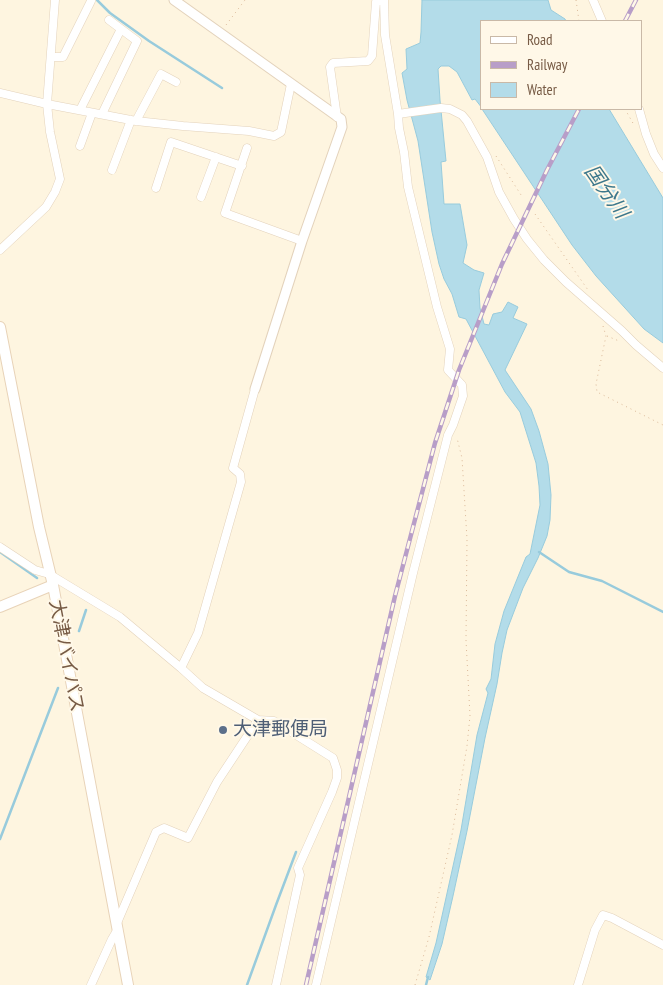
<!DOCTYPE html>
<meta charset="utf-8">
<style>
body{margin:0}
#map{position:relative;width:663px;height:985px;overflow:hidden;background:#fef5e0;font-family:"PT Sans Narrow",sans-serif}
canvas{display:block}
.legend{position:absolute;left:480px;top:20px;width:162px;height:90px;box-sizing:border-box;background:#fff8e8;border:1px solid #c9b9a7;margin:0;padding:6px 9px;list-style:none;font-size:15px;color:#775b45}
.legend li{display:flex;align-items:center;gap:10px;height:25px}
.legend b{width:25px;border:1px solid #c9b9a7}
</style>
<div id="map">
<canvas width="663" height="985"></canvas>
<ul class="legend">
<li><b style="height:6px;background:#fff"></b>Road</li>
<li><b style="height:6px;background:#b89ec8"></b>Railway</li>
<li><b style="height:14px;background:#b3dce9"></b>Water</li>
</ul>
</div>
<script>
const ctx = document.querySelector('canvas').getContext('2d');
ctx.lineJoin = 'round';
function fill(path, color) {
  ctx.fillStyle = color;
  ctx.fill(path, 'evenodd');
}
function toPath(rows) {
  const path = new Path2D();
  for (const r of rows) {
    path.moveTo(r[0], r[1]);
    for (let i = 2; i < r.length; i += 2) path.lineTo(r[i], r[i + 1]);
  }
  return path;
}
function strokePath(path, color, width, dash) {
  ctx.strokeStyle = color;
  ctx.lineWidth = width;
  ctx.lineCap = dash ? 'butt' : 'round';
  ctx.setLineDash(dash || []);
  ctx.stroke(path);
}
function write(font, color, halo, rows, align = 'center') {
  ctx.font = font + ' "PT Sans Narrow","Noto Sans JP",sans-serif';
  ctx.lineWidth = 4;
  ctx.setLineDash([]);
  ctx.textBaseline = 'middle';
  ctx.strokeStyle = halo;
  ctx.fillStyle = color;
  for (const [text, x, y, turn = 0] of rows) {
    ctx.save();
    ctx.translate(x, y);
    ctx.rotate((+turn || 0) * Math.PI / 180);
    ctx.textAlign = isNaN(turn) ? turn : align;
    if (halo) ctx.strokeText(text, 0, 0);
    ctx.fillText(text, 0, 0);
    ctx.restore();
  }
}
const water = toPath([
 [422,0,548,0,551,10,565,19,566,21,482,21,482,108,475,99,472,100,457,72,449,66,441,66,438,69,440,100,446,161,441,162,444,204,460,204,467,245,463,263,474,270,484,273,479,290,480,308,484,324,489,325,493,314,502,312,508,302,518,307,513,318,527,324,505,370,531,409,539,431,548,464,551,495,550,520,547,536,538,558,523,588,507,630,502,653,497,684,485,738,467,831,453,896,442,944,430,980,426,977,436,943,461,830,477,735,488,693,486,689,491,679,495,644,504,611,526,557,530,554,540,505,539,486,536,463,520,412,505,392,466,319,459,317,452,294,444,279,439,264,432,232,418,141,407,100,402,73,407,69,406,49,420,43,421,32,422,0],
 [482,109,609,109,663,198,663,343,644,329,596,276,572,245,482,109]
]);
fill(water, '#b3dce9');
strokePath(water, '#98cbdc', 1);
strokePath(toPath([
 [97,0,110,13,149,41,222,88],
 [0,552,37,578],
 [539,552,569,572,602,581,663,612],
 [79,631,86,610],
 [0,839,58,688],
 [247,985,276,905,296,852],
 [426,985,428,977]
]), '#98cbdc', 2.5);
const minor = toPath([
 [593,0,602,21],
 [51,57,63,57,91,1],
 [0,93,47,104,136,121,183,126,249,131,274,136,281,132,291,84],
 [639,109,646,134,654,154,663,168],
 [80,110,121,29],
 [102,114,137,41,109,20],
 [398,114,441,108,450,109,462,115,467,121,487,157,499,192,514,219,527,239,544,260,566,282,622,331,636,345,663,368],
 [337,117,330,67,333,63,368,61,372,56,376,2,383,0],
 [136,121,161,74,176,82],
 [80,146,92,113],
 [247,148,225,213,302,241],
 [112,170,131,120],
 [156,188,171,142,242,166],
 [201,197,216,157],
 [0,250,46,207,55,192,60,179,50,132,47,104,55,0],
 [0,547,35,570,49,574,120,617,181,668,203,688,258,720,274,721,333,758,337,770,337,778,332,792,298,868,300,875,276,985],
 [181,668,198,633,241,482,240,474,233,468,255,389],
 [117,923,156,832,164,828,188,838,217,782,258,720],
 [91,985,112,939,118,929],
 [316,985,413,573,448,435,453,425,463,396,462,385,448,370,450,349,437,307,408,187,404,152,399,128,398,114,385,35,384,0],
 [578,985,595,930,603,915,612,918,663,945]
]);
const tertiary = toPath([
 [174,0,341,119,342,127,302,241,255,389]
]);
const secondary = toPath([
 [0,327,39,527,53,585,128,985],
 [0,607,53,585]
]);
strokePath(minor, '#e3d2bb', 9);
strokePath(tertiary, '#e3d2bb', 11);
strokePath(secondary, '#e8d3b8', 12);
strokePath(toPath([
 [576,0,579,21],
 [226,25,245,0],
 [625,109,634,125],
 [496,156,523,198],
 [535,214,588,290],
 [603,326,606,336,596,384,597,392,663,425],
 [607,336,619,341],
 [415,985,429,937,452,835,467,746,470,716,466,640,467,539,462,458,457,438]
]), '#dab898', 1, [1, 4]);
strokePath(minor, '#fff', 8);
strokePath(tertiary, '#fff', 9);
strokePath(secondary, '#fff', 10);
const rail = toPath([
 [625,21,636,0],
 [306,985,395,596,435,443,459,370,502,264,547,170,579,109]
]);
strokePath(rail, '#b89ec8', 4.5);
strokePath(rail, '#fff8e8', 2.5, [8]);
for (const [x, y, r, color] of [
 [223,730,5,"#5c6f8a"]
]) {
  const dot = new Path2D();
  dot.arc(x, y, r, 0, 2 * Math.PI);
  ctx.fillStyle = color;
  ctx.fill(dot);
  strokePath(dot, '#fff8e8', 2);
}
write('19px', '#775b45', '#fff8e8', [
 ["大津バイパス",66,656,79]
]);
write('19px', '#4e5e75', '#fff8e8', [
 ["大津郵便局",233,730]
], 'left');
write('italic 20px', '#3d788c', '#fff8e8', [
 ["国分川",606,192,55]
]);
</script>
